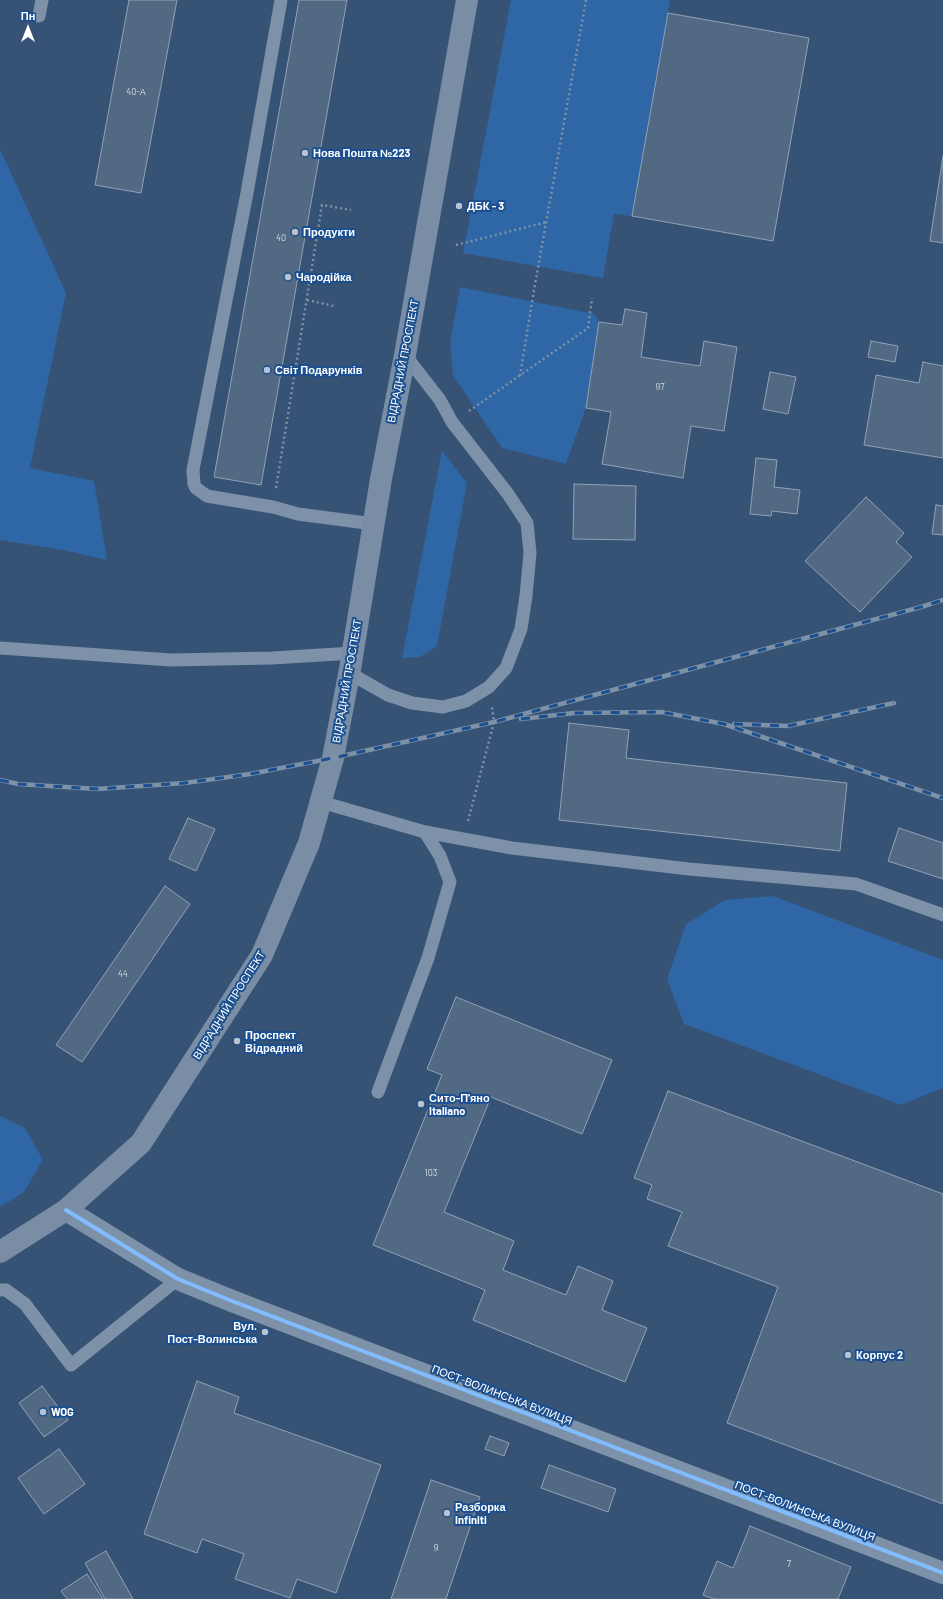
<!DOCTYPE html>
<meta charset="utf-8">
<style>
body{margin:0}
#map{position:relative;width:943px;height:1599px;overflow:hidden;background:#365274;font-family:Barlow,sans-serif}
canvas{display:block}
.north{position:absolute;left:8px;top:8px;width:40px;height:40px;-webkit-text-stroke:3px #1b4f8f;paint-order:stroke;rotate:0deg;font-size:11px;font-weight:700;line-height:16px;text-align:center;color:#fff}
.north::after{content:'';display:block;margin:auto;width:14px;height:18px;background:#fff;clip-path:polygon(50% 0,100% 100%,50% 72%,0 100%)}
</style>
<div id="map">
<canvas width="943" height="1599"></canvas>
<div class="north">Пн</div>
</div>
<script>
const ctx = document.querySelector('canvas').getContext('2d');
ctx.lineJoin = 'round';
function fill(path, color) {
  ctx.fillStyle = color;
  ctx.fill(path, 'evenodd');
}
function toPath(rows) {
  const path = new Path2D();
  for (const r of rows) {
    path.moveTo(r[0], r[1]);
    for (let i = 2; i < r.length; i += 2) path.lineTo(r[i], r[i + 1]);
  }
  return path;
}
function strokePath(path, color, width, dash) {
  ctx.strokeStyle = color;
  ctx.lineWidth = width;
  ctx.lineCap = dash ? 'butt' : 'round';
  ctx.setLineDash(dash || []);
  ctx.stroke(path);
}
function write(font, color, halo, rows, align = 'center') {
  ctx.font = font + ' Barlow,sans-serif';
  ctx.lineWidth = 4;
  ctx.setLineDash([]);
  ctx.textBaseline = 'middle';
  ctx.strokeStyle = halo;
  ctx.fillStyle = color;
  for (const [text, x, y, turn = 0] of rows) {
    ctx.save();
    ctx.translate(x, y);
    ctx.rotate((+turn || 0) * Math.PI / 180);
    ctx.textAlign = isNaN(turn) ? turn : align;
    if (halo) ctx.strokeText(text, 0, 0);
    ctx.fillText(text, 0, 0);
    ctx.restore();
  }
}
fill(toPath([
 [511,0,670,0,632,216,614,214,603,278,463,253],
 [0,149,66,293,30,468,94,481,107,560,63,550,0,540],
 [460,287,595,314,599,322,586,408,566,464,502,448,453,375,450,344],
 [442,451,467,483,437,646,420,657,402,658],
 [773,896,943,960,943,1088,901,1105,684,1024,667,979,686,924,725,900],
 [0,1116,25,1128,43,1160,24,1192,0,1207]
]), '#2f66a5');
const building = toPath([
 [129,0,177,0,141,193,95,185,129,0],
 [299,0,347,0,261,485,214,477,299,0],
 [668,13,809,38,773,241,632,216,668,13],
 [943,156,943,243,930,241,943,156],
 [625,309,647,313,641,357,700,366,704,341,737,347,724,431,691,426,683,478,602,464,611,412,586,408,599,322,622,325,625,309],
 [871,341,898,346,895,362,868,357,871,341],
 [923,362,943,366,943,458,864,445,876,375,919,383,923,362],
 [770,372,796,377,788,414,763,409,770,372],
 [756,458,777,460,774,487,800,490,797,514,772,511,771,516,750,514,756,458],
 [574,484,636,486,635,540,573,539,574,484],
 [866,497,904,533,896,542,912,557,860,612,805,561,866,497],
 [936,505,943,506,943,535,932,534,936,505],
 [569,723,629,730,626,758,847,783,840,851,559,820,569,723],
 [188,818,215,829,196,871,169,859,188,818],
 [899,828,943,843,943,879,888,861,899,828],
 [165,886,190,904,82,1062,56,1045,165,886],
 [456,997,612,1060,582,1134,491,1097,444,1212,514,1241,503,1270,566,1295,578,1266,613,1281,602,1310,647,1328,625,1382,473,1320,485,1290,373,1245,442,1075,427,1069,456,997],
 [668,1091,943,1194,943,1504,727,1423,778,1287,668,1246,682,1212,647,1199,652,1185,634,1178,668,1091],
 [197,1381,239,1397,234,1413,381,1465,336,1593,297,1579,290,1598,235,1579,244,1554,202,1539,197,1553,144,1534,197,1381],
 [42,1386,68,1420,44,1437,19,1403,42,1386],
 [490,1436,509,1443,504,1456,485,1449,490,1436],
 [59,1449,85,1484,44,1514,18,1478,59,1449],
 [549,1465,616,1489,608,1512,541,1488,549,1465],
 [431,1480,480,1497,446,1599,391,1599,431,1480],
 [750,1526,851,1567,838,1599,714,1599,703,1595,717,1561,733,1568,750,1526],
 [106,1551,133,1599,105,1599,85,1563,106,1551],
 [87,1574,103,1599,67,1599,61,1591,87,1574]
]);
fill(building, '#526984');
strokePath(building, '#92a2b6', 1);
strokePath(toPath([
 [456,245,547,222],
 [307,300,334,306],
 [520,376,534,290,586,0],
 [469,411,588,328,592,298],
 [276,488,322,205,351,210],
 [468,821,494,722,492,707]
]), '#7d92a8', 2.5, [2, 3]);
strokePath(toPath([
 [281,0,247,193,193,470,194,484,196,488,207,496,273,507,298,514,374,524],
 [39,16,42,0],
 [0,648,171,660,272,658,353,653],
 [350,669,358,678,388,695,412,703,443,707,466,701,489,687,506,668,521,629,526,596,530,553,527,523,508,494,452,422,440,400,405,355],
 [321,802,425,832,512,848,689,869,856,884,943,915],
 [378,1092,428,958,450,882,440,856,425,832],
 [0,1290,6,1290,25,1304,71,1365,178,1279]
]), '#7d92a8', 13);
strokePath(toPath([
 [66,1210,178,1279,232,1301,943,1573]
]), '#7d92a8', 22);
strokePath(toPath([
 [0,1252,66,1210,141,1143,262,955,309,843,333,758,350,669,381,479,405,355,467,0]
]), '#798da4', 22);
const rail = toPath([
 [521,719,574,713,661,712,724,724,943,798],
 [734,724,788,726,894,703],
 [0,780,18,784,97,789,185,783,250,774,333,758,494,722,921,607,943,600]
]);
strokePath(rail, '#7e92a7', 4.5);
strokePath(rail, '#1b4f8f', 3, [9]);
strokePath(toPath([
 [66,1210,178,1279,232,1301,943,1573]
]), '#80bcff', 4);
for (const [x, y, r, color] of [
 [305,153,4,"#b9c2ce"],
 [459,206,4,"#b9c2ce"],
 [295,232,4,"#b9c2ce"],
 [288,277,4,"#b9c2ce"],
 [267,370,4,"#b9c2ce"],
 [237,1041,4,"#b9c2ce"],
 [421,1104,4,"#b9c2ce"],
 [265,1332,4,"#b9c2ce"],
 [848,1355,4,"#b9c2ce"],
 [43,1412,4,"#b9c2ce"],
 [447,1513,4,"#b9c2ce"]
]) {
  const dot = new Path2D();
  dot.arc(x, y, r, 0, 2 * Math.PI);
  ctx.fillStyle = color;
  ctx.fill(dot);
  strokePath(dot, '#1b4f8f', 1.5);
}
write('9px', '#d4dae0', null, [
 ["40-А",136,92],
 ["40",281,238],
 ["97",660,387],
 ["44",123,974],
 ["103",431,1173],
 ["9",436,1548],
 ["7",789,1564]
]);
write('bold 11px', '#fff', '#1b4f8f', [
 ["Нова Пошта №223",313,153],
 ["ДБК - 3",467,206],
 ["Продукти",303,232],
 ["Чародійка",296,277],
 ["Світ Подарунків",275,370],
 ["Проспект",245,1035],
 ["Відрадний",245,1048],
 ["Сито-П'яно",429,1098],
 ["Italiano",429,1111],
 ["Вул.",257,1326,"right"],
 ["Пост-Волинська",257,1339,"right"],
 ["Корпус 2",856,1355],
 ["WOG",51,1412],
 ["Разборка",455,1507],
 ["Infiniti",455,1520]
], 'left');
write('11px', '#fff', '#1b4f8f', [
 ["ВІДРАДНИЙ ПРОСПЕКТ",403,361,-79],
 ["ВІДРАДНИЙ ПРОСПЕКТ",347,681,-80],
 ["ВІДРАДНИЙ ПРОСПЕКТ",229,1005,-58],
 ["ПОСТ-ВОЛИНСЬКА ВУЛИЦЯ",502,1395,21],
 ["ПОСТ-ВОЛИНСЬКА ВУЛИЦЯ",805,1511,21]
]);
</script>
